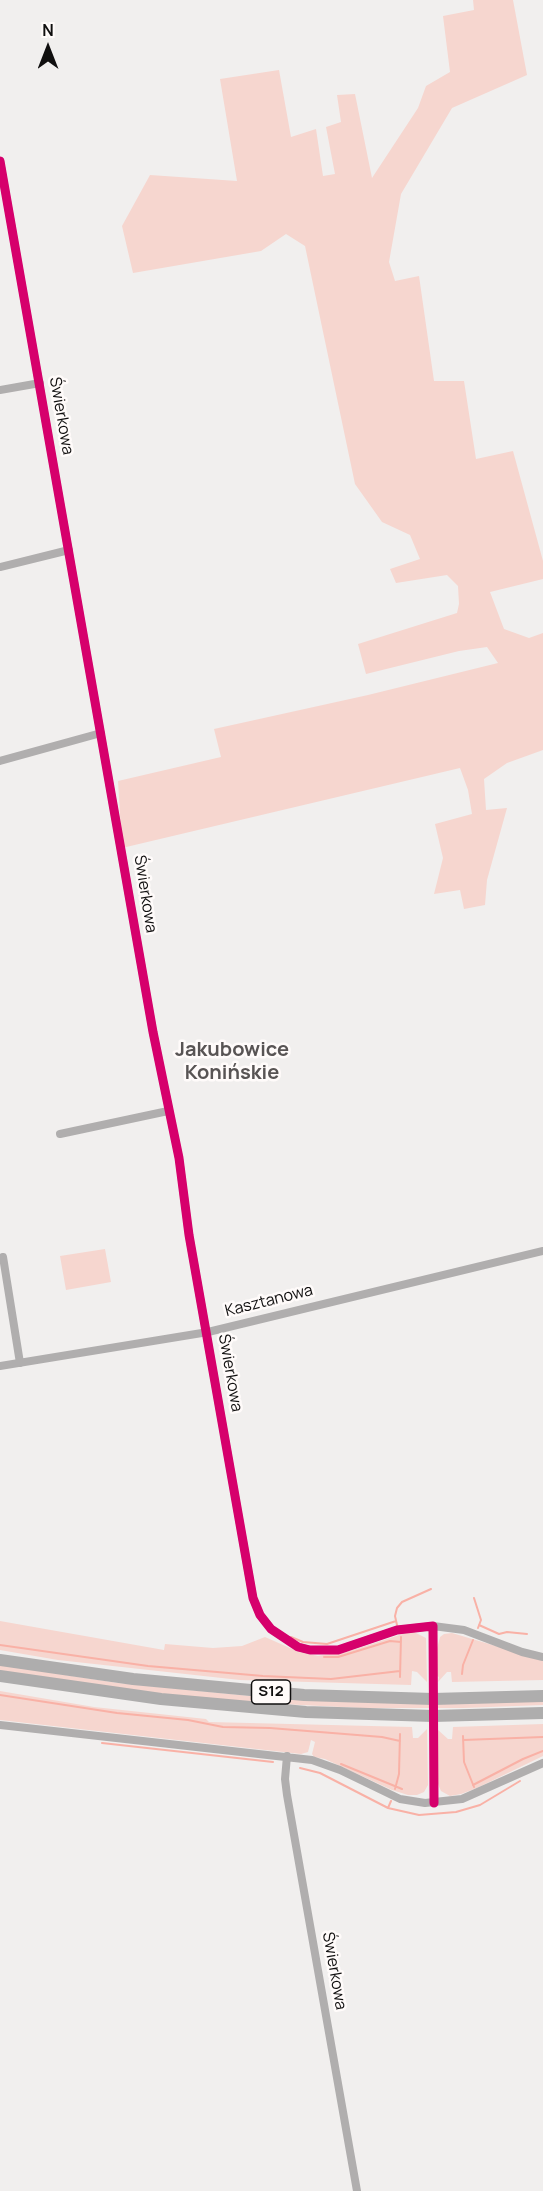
<!DOCTYPE html>
<meta charset="utf-8">
<style>
body{margin:0}
#map{position:relative;width:543px;height:2191px;overflow:hidden;background:#f1efee;font-family:Manrope,sans-serif}
canvas{display:block}
.north{position:absolute;left:18px;top:18px;width:60px;height:60px;-webkit-text-stroke:4px #fffbfa;paint-order:stroke;rotate:0deg;font-size:16px;font-weight:700;line-height:24px;text-align:center;color:#100f0f}
.north::after{content:'';display:block;margin:auto;width:21px;height:27px;background:#100f0f;clip-path:polygon(50% 0,100% 100%,50% 72%,0 100%)}
</style>
<div id="map">
<canvas width="543" height="2191"></canvas>
<div class="north">N</div>
</div>
<script>
const ctx = document.querySelector('canvas').getContext('2d');
ctx.lineJoin = 'round';
function fill(path, color) {
  ctx.fillStyle = color;
  ctx.fill(path, 'evenodd');
}
function toPath(rows) {
  const path = new Path2D();
  for (const r of rows) {
    path.moveTo(r[0], r[1]);
    for (let i = 2; i < r.length; i += 2) path.lineTo(r[i], r[i + 1]);
  }
  return path;
}
function strokePath(path, color, width, dash) {
  ctx.strokeStyle = color;
  ctx.lineWidth = width;
  ctx.lineCap = dash ? 'butt' : 'round';
  ctx.setLineDash(dash || []);
  ctx.stroke(path);
}
function write(font, color, halo, rows, align = 'center') {
  ctx.font = font + ' Manrope,sans-serif';
  ctx.lineWidth = 5;
  ctx.setLineDash([]);
  ctx.textBaseline = 'middle';
  ctx.strokeStyle = halo;
  ctx.fillStyle = color;
  for (const [text, x, y, turn = 0] of rows) {
    ctx.save();
    ctx.translate(x, y);
    ctx.rotate((+turn || 0) * Math.PI / 180);
    ctx.textAlign = isNaN(turn) ? turn : align;
    if (halo) ctx.strokeText(text, 0, 0);
    ctx.fillText(text, 0, 0);
    ctx.restore();
  }
}
fill(toPath([
 [473,0,513,0,527,75,452,108,401,194,389,262,395,281,419,276,434,381,464,381,476,459,513,451,543,561,543,579,490,592,504,629,529,638,543,633,543,750,507,763,484,779,486,810,507,808,487,880,485,905,464,909,460,890,434,894,443,858,435,824,472,814,468,790,460,768,122,848,118,781,221,757,214,729,368,695,498,663,487,647,459,651,366,674,358,644,457,613,459,604,458,586,447,575,396,583,390,569,420,559,410,535,382,522,355,484,305,246,286,234,261,251,133,273,122,226,150,175,237,181,220,79,279,70,291,137,316,129,323,176,335,174,326,127,341,122,337,95,355,94,372,178,418,108,426,86,450,72,443,16,474,10],
 [105,1249,111,1282,66,1290,60,1256],
 [0,1621,164,1650,165,1644,213,1648,242,1646,265,1637,299,1652,318,1656,353,1650,412,1631,426,1638,427,1682,417,1672,412,1671,411,1685,240,1680,58,1660,0,1650],
 [452,1633,543,1660,543,1680,452,1682,451,1672,447,1672,438,1682,439,1677,437,1676,437,1649,440,1637,444,1634],
 [0,1665,118,1683,261,1697,361,1701,543,1699,543,1705,463,1708,361,1708,261,1703,183,1697,0,1671],
 [0,1691,94,1707,206,1719,209,1722,412,1727,413,1738,418,1738,427,1729,428,1785,424,1792,417,1795,408,1795,392,1790,325,1759,314,1757,312,1754,315,1742,311,1740,308,1752,301,1754,0,1720],
 [543,1724,543,1756,477,1788,461,1794,450,1796,441,1791,438,1784,437,1729,448,1739,452,1739,453,1727]
]), '#f6d6cf');
strokePath(toPath([
 [474,1598,481,1620,478,1628],
 [397,1625,395,1616,397,1608,402,1602,431,1589],
 [479,1625,499,1634,507,1632,527,1634],
 [291,1637,303,1642,327,1644,396,1621],
 [0,1645,148,1666,263,1676,331,1679,400,1671],
 [324,1657,338,1657,390,1641,401,1642],
 [462,1674,463,1665,473,1640],
 [400,1677,401,1637],
 [0,1695,117,1713,188,1720,223,1727,270,1728,382,1737,400,1741],
 [463,1736,464,1762,474,1787],
 [463,1740,543,1737],
 [102,1743,273,1762],
 [341,1764,402,1789],
 [300,1768,320,1773,388,1808,419,1815,456,1812,480,1805,520,1781],
 [473,1785,523,1759,543,1751],
 [395,1789,399,1774,400,1734],
 [388,1808,391,1801]
]), '#f9b1a6', 2);
strokePath(toPath([
 [433,1677,434,1739]
]), '#cfcdcd', 8, [8, 4]);
strokePath(toPath([
 [0,161,153,1032,179,1158,189,1235,253,1598,260,1615,271,1629,298,1647,310,1650,338,1650,397,1630,433,1626,433,1677],
 [0,390,40,383],
 [0,567,69,550],
 [0,761,101,733],
 [60,1134,168,1111],
 [3,1257,20,1363],
 [0,1366,208,1332,543,1251],
 [433,1626,464,1630,522,1652,543,1657],
 [0,1725,312,1760,340,1770,400,1799,425,1803,462,1799,543,1763],
 [434,1739,434,1803],
 [287,1756,285,1779,287,1795,357,2191]
]), '#b0aeae', 8);
strokePath(toPath([
 [0,1660,133,1679,304,1695,433,1699,543,1696],
 [0,1676,161,1699,306,1712,433,1716,543,1713]
]), '#aeadad', 12);
strokePath(toPath([
 [0,161,153,1032,179,1158,189,1235,253,1598,260,1615,271,1629,298,1647,310,1650,338,1650,397,1630,433,1626,434,1803]
]), '#d6006c', 9);
for (const [x, y, w] of [
 [271,1692,39]
]) {
  const box = new Path2D();
  box.roundRect(x - w / 2, y - 12, w, 24, 4.5);
  ctx.fillStyle = '#fffbfa';
  ctx.fill(box);
  strokePath(box, '#100f0f', 1.5);
}
write('bold 15px', '#100f0f', null, [
 ["S12",271,1692]
]);
write('16px', '#100f0f', '#fffbfa', [
 ["Świerkowa",61,416,80],
 ["Świerkowa",145,894,81],
 ["Kasztanowa",269,1301,-14],
 ["Świerkowa",230,1373,80],
 ["Świerkowa",334,1971,80]
]);
write('bold 20px', '#585454', '#fffbfa', [
 ["Jakubowice",232,1050],
 ["Konińskie",232,1073]
]);
</script>
